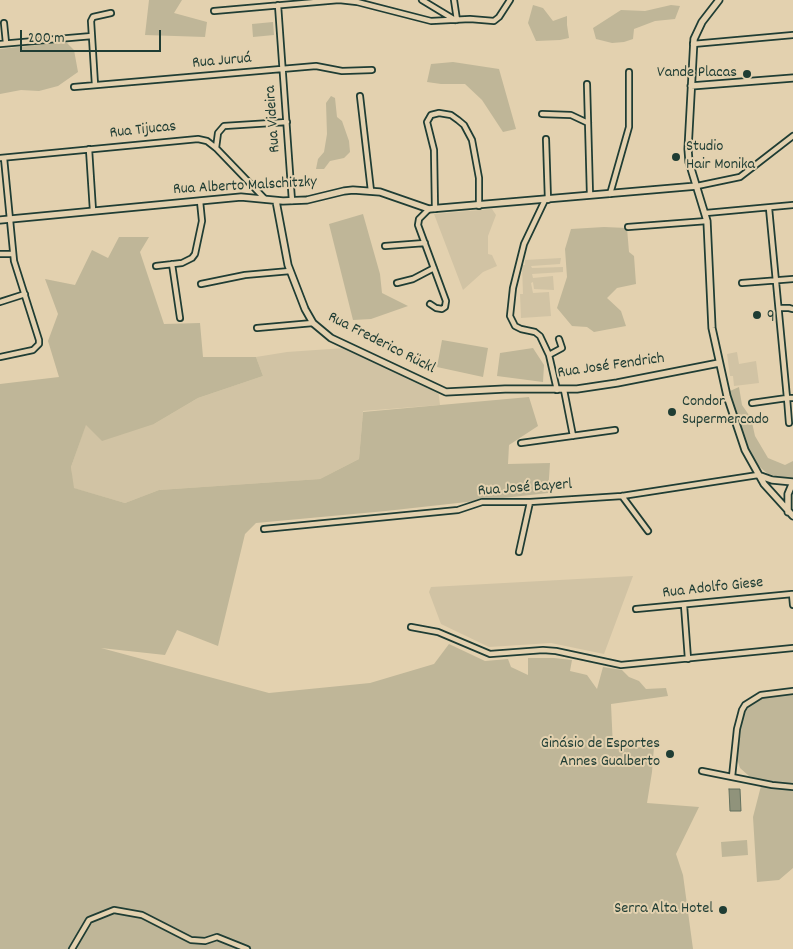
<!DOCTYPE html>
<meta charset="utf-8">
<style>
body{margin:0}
#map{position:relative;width:793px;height:949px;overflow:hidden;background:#e3d1af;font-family:Dekko,sans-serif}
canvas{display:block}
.scale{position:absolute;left:20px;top:30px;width:141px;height:22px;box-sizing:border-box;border:2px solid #1f3d34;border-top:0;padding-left:6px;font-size:15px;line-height:18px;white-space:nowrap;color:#1f3d34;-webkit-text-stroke:4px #e3d1af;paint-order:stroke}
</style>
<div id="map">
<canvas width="793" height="949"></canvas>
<div class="scale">200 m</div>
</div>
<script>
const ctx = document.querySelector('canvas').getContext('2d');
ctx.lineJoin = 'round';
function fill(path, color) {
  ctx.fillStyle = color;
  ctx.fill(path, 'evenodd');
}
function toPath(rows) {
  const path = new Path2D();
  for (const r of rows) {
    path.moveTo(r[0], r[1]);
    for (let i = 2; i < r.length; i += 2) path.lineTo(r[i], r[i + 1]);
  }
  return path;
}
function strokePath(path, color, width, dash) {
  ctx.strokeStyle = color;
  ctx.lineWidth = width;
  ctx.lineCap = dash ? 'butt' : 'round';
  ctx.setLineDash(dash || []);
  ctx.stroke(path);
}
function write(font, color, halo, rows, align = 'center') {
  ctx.font = font + ' Dekko,sans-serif';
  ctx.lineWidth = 4;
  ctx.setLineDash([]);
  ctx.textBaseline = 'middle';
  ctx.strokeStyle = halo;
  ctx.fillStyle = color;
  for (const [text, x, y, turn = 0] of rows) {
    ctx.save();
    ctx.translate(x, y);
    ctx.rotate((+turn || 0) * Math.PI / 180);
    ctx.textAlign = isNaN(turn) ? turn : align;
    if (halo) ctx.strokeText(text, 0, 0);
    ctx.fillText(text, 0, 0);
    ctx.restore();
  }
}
fill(toPath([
 [492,209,496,215,488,236,488,254,492,255,497,266,483,272,463,290,434,214],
 [561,258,560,264,531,266,532,268,563,267,563,272,532,274,533,278,553,276,554,290,534,289,533,282,531,283,533,293,549,292,551,316,521,318,520,294,523,294,522,265,525,265,525,260],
 [345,348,438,389,440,405,363,411,359,459,320,479,159,490,125,503,73,488,71,467,86,424,154,424,198,398,263,376,256,357,287,352],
 [737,352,739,364,756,361,759,383,734,386,733,376,730,376,727,354],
 [633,576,604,654,551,643,489,647,441,624,429,592,431,587]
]), '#d1c3a4');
fill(toPath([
 [149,0,182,0,174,13,207,22,205,37,145,35],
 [533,5,543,8,553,21,567,16,567,25,569,38,560,40,536,41,528,23],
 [671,5,680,6,675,19,655,21,634,29,633,39,624,42,612,43,596,39,593,28,621,10,645,11],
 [273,22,274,35,253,37,252,24],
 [67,43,74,50,78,72,58,86,39,91,21,90,0,94,0,49,47,44],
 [453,62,499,69,516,129,503,132,482,100,465,84,441,84,427,82,431,64],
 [331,96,335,98,337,117,342,121,349,141,350,152,344,158,330,161,324,169,316,169,318,159,324,152,327,134,326,103],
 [363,214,380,274,382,293,408,306,371,319,353,320,329,224],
 [604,227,627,228,629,252,634,256,636,284,617,288,607,298,621,311,626,326,594,332,587,327,572,326,557,308,567,277,565,249,571,229],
 [119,237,149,237,140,252,164,324,200,323,203,357,256,357,263,376,198,398,154,424,102,441,86,425,71,467,74,488,125,503,159,490,320,479,359,459,363,412,529,397,538,426,509,445,508,464,550,463,548,493,386,511,256,523,245,534,218,646,177,630,165,655,101,648,269,693,370,683,434,664,449,644,485,661,508,659,511,667,528,675,528,658,554,658,572,660,570,671,587,675,597,689,603,667,622,670,629,677,639,681,646,689,666,688,668,696,611,704,613,748,654,747,652,772,647,803,699,807,676,854,683,875,693,949,0,949,0,384,59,377,48,341,58,314,45,279,75,285,92,250,108,258],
 [442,340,488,348,483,377,437,367],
 [533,348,544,365,543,382,497,376,500,353],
 [739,387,742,405,751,418,755,436,768,458,785,465,793,461,793,478,784,478,768,474,754,462,734,409,730,391],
 [793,693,793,785,778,784,749,776,740,768,737,759,743,715,746,708,760,698],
 [761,786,780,789,793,790,793,868,779,880,757,882,753,817],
 [747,840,748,855,722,857,721,842]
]), '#bfb698');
const water = toPath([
 [729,789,740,789,741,811,730,811,729,789]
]);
fill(water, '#90937b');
strokePath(water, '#63715f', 1);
const street = toPath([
 [422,0,455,20],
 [454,0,457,20],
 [278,5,292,201],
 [214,11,339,0,357,2,431,21,470,19,494,21,499,17,510,0],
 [4,23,6,43],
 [0,44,92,36],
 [693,44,793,35],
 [587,84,590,195],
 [95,85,91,21,93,17,111,13],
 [74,87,316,66,342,71,372,70],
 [360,96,371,191],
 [542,114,571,115,588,123],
 [546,139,548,200],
 [216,148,218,133,224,126,287,122],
 [89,149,93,211],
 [0,158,198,139,207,141,216,148,265,199],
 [697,186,740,177,793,136],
 [610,194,629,127,629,72],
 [545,200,524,244,513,288,510,316,515,326,521,329,535,332,540,336,549,355],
 [769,208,787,398,793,398],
 [429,209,419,219,418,225,446,301,445,307,442,309,436,308,430,304],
 [435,209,434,150,427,122,431,115,439,113,451,115,458,120,464,125,472,140,479,178,479,206],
 [706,213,793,205],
 [628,227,707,221],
 [385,246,425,243],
 [0,254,13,254],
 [172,264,180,318],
 [156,266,182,263,192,258,195,254,202,221,200,201],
 [397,283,413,279,434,268],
 [742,283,793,279],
 [201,284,245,275,290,271],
 [0,302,25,294],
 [780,308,789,308,793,309],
 [257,328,313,323],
 [0,357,33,350,39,344,39,340,14,261,4,158],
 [557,390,549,355,562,348,559,339],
 [564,390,573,436],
 [752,403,787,398,789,423],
 [521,443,615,430],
 [622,496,648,531],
 [264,529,458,510,482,502,530,502,622,496,758,475],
 [519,552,530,502],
 [684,605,688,659],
 [636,609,792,594,793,605],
 [411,627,438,632,490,654,543,650,556,651,621,665,793,648],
 [702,771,772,785,793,787],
 [732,777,737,729,742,710,745,705,761,695,793,691],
 [72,949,89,920,114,910,142,915,191,940,205,941,217,937,247,949]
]);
const secondary = toPath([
 [719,0,702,22,694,39,688,149,689,162,707,221,712,328,727,396,745,450,764,484,793,516],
 [691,86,793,78],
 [276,201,288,265,305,309,313,323,331,338,446,392,505,389,577,389,617,383,719,363],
 [0,220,241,197,283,201,307,200,344,191,353,190,380,192,429,209,697,186],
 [758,475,772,480,793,482],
 [788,512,788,494,793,482]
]);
strokePath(street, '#1f3d34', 8);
strokePath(secondary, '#1f3d34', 9);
strokePath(street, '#e3d1af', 4.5);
strokePath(secondary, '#e3d1af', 5.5);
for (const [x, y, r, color] of [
 [747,74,5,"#1f3d34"],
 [676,157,5,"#1f3d34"],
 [757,315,5,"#1f3d34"],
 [672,412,5,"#1f3d34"],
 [670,754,5,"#1f3d34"],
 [723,910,5,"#1f3d34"]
]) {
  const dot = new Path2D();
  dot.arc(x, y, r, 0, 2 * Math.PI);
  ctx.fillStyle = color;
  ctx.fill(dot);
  strokePath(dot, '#e3d1af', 2);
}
write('16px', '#1f3d34', '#e3d1af', [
 ["Rua Juruá",222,62,-5],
 ["Rua Videira",274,119,-94],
 ["Rua Tijucas",143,131,-6],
 ["Rua Alberto Malschitzky",245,187,-3],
 ["Rua Frederico Rückl",381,344,27],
 ["Rua José Fendrich",611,367,-8],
 ["Rua José Bayerl",525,489,-4],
 ["Rua Adolfo Giese",713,589,-6]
]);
write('16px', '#1f3d34', '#e3d1af', [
 ["Vande Placas",737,74],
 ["Studio",686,148,"left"],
 ["Hair Monika",686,166,"left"],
 ["q",767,315,"left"],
 ["Condor",682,403,"left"],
 ["Supermercado",682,421,"left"],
 ["Ginásio de Esportes",660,745],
 ["Annes Gualberto",660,763],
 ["Serra Alta Hotel",713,910]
], 'right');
</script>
